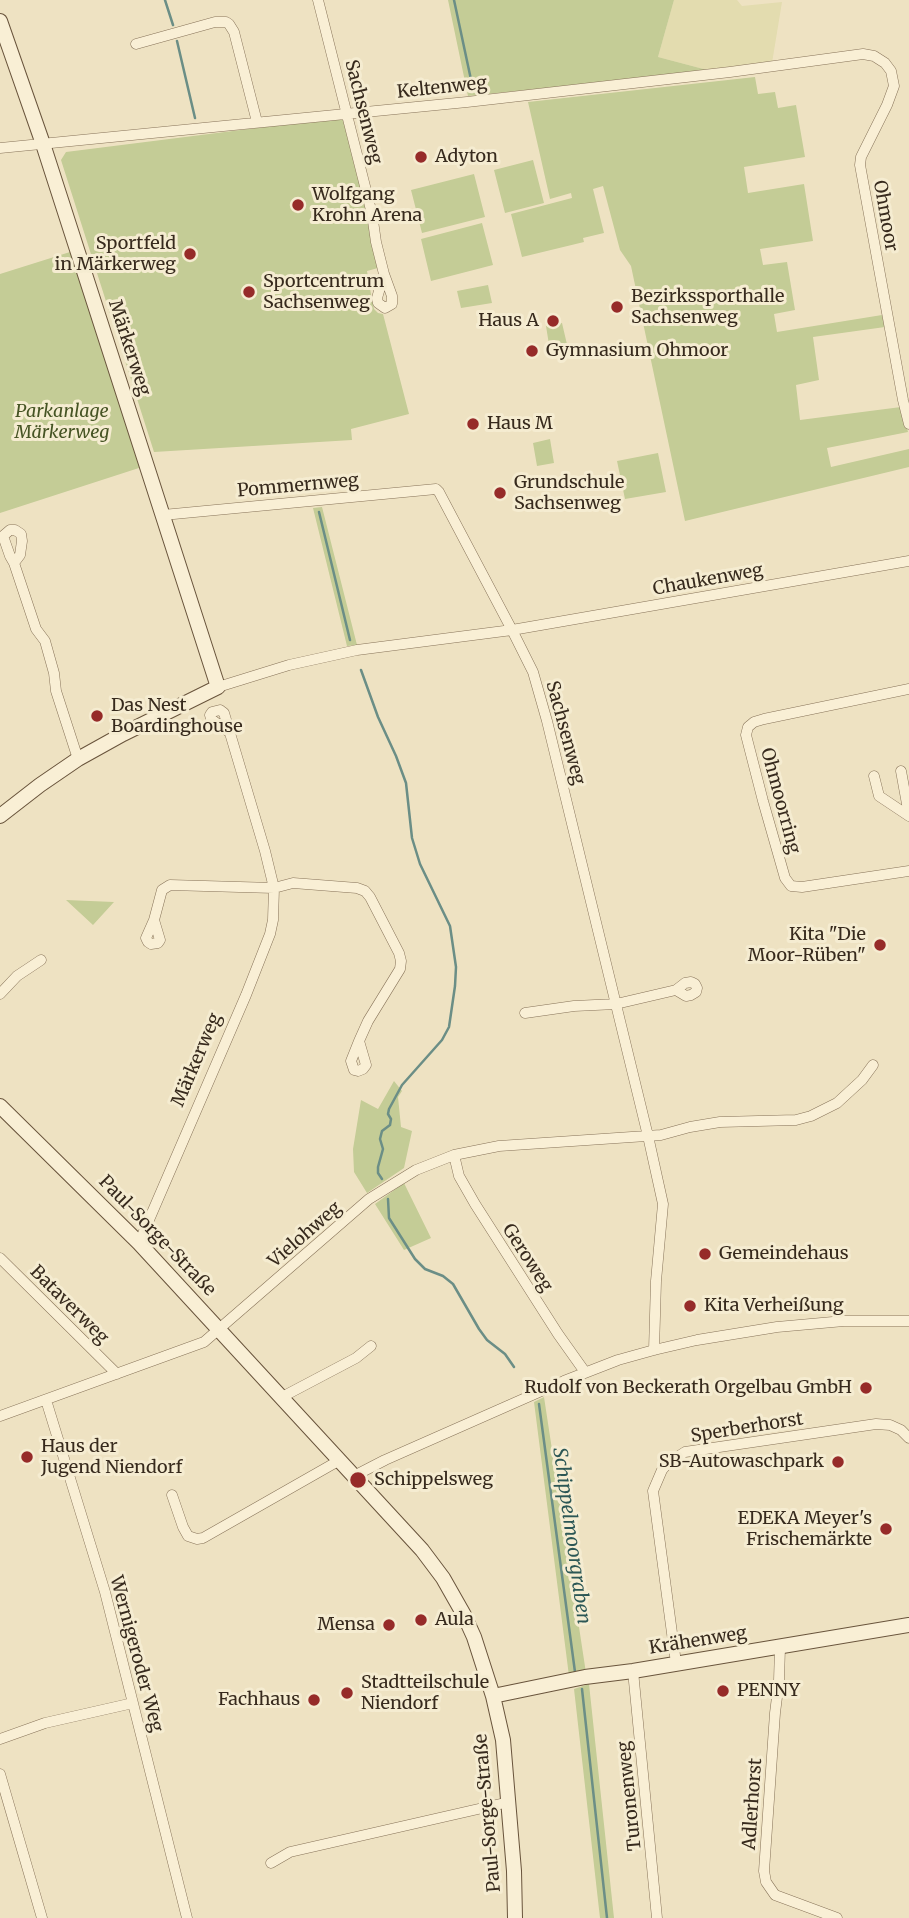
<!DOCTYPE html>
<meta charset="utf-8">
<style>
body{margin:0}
canvas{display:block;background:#eee2c2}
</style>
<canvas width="909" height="1918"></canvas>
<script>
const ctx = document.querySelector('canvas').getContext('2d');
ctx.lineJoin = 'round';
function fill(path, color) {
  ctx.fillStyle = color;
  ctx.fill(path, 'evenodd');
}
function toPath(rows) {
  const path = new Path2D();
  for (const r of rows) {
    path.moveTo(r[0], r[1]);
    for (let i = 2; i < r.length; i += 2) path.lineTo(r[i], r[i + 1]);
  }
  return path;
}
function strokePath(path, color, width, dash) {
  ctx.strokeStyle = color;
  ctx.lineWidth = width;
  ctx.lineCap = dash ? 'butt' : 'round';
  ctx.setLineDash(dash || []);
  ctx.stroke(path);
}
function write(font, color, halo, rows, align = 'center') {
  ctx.font = font + ' Merriweather,serif';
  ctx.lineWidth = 6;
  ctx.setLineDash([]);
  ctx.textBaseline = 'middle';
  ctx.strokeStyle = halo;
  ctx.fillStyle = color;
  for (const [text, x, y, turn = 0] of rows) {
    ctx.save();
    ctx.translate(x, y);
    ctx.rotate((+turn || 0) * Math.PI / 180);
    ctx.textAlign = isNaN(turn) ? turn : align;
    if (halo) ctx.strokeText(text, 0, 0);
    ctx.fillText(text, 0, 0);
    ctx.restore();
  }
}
fill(toPath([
 [674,0,737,0,742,6,782,2,772,63,711,71,658,57]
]), '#e3dcaf');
fill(toPath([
 [448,0,674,0,658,57,711,71,468,96],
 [755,77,758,94,775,92,778,108,796,105,805,157,744,167,748,193,804,184,813,241,760,249,763,265,787,262,795,310,774,314,777,332,882,315,885,327,813,337,819,380,796,385,800,420,901,407,908,432,827,448,831,467,909,449,909,467,685,521,631,266,620,250,603,186,593,189,604,233,583,238,584,242,522,257,511,214,572,198,571,193,550,199,528,102],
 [344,117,369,214,378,268,367,271,372,300,374,309,378,313,383,314,409,414,351,429,352,440,154,452,61,160,66,152],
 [533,160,544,203,505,213,494,170],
 [474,174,485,217,422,233,411,190],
 [482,223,493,265,431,281,421,239],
 [70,252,142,467,0,513,0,274],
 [488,285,492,303,461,308,457,291],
 [562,323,569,353,551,357,546,326],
 [550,439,554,463,537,466,533,443],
 [658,453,666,492,625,499,617,461],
 [322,507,357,645,347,646,313,508],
 [66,900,114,902,93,925],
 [394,1081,402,1091,398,1097,401,1127,412,1131,404,1168,367,1193,354,1172,353,1149,361,1100,378,1109],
 [404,1183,431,1238,404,1250,375,1204],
 [544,1397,586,1673,569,1676,534,1402],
 [589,1684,614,1918,600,1918,574,1689]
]), '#c4cc96');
strokePath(toPath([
 [165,0,173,25],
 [454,0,473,89],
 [177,41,195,118],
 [319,512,350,640],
 [361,670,378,717,396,756,406,783,412,838,420,864,450,926,456,967,455,986,449,1027,442,1040,402,1085,389,1109,388,1114,391,1119,390,1125,382,1131,380,1139,383,1149,378,1167,378,1173,382,1179],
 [388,1199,389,1218,415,1259,425,1269,443,1276,453,1284,479,1329,487,1340,505,1354,514,1367],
 [539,1404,575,1672],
 [582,1689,607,1918]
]), '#6b8e86', 2.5);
const street = toPath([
 [318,0,372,214,376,242,384,274,392,296,392,304,385,308,378,303,377,298,384,274],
 [136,44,215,22,226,22,229,24,234,32,257,122],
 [0,148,467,102,730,72,863,54,874,56,885,63,891,71,894,86,887,105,861,157,860,165,903,400,909,424],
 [163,515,436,489,439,492,512,630,533,672,547,721,648,1136,663,1204,656,1281,654,1350],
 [14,563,20,555,22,541,21,534,15,530,10,530,3,536,10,556,14,563,36,629,45,641,54,673,56,691,78,759],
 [218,687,289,665,357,650,512,630,909,561],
 [909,689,764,719,754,722,748,727,746,735,763,801,785,878,791,886,802,887,909,871],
 [901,771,909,815],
 [874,776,879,796,909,816],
 [154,920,160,940,158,943,151,944,148,942,146,938,154,920,162,890,170,885,274,888,293,883,357,888,365,891,370,897,399,953,401,961,400,969,368,1021,359,1041,366,1065,363,1069,358,1071,354,1070,351,1061,359,1041],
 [0,994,17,976,41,960],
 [525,1013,574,1006,616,1004,676,990,686,996,691,995,696,992,697,988,695,984,691,982,685,983,676,990],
 [454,1155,459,1176,475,1204,558,1334,585,1372],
 [139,1243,246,995,270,934,273,920,274,888,265,851,224,713,220,710,212,712,210,715,211,719,229,732],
 [0,1258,117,1374],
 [282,1397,356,1358,371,1346],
 [46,1400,105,1592,187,1918],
 [0,1416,204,1342,369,1199,416,1170,454,1155,499,1146,661,1135,690,1127,720,1122,796,1120,811,1116,837,1103,862,1080,873,1065],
 [354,1476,385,1460,564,1381,618,1360,654,1350,697,1340,777,1327,844,1321,909,1321],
 [172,1495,183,1527,188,1536,197,1539,203,1538,340,1460],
 [780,1647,779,1681,775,1713,764,1871,766,1882,775,1895,837,1918],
 [676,1663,653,1491,662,1470,668,1463,685,1452,876,1424,890,1425,901,1430,909,1438],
 [633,1671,657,1918],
 [0,1739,45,1723,133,1703],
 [0,1774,42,1918],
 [271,1863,290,1852,509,1802]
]);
const secondary = toPath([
 [0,21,43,144,218,687,123,734,78,759,40,785,0,816],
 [0,1106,139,1243,422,1550,443,1578,464,1615,474,1637,493,1696,503,1740,514,1871,515,1918],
 [493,1696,585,1677,633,1671,909,1625]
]);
strokePath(street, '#877359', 11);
strokePath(secondary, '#69543c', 16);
strokePath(street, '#f9efd5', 10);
strokePath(secondary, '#f9efd5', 14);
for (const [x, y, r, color] of [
 [421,157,7,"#962b29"],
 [298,205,7,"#962b29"],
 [190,254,7,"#962b29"],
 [249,292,7,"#962b29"],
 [617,307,7,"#962b29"],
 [553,321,7,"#962b29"],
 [532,351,7,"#962b29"],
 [473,424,7,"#962b29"],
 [500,493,7,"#962b29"],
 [97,716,7,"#962b29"],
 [880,945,7,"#962b29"],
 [705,1254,7,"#962b29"],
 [690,1306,7,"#962b29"],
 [866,1388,7,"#962b29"],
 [27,1457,7,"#962b29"],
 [838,1462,7,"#962b29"],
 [358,1480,9,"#962b29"],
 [886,1529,7,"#962b29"],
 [421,1620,7,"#962b29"],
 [389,1625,7,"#962b29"],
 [723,1691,7,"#962b29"],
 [347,1693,7,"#962b29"],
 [314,1700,7,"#962b29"]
]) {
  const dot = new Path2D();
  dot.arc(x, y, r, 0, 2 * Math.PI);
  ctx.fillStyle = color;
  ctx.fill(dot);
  strokePath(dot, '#f5ecd1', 2.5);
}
write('18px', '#372a1d', '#f5ecd1', [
 ["Keltenweg",442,88,-6],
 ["Sachsenweg",363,112,76],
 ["Ohmoor",885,216,80],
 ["Märkerweg",129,348,72],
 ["Pommernweg",298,486,-5],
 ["Chaukenweg",708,580,-10],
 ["Sachsenweg",565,733,75],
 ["Ohmoorring",780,801,75],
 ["Märkerweg",197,1060,-67],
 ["Vielohweg",305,1235,-41],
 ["Paul-Sorge-Straße",157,1236,46],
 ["Geroweg",527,1258,57],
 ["Bataverweg",69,1305,45],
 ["Sperberhorst",747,1428,-9],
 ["Krähenweg",698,1641,-9],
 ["Wernigeroder Weg",136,1654,75],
 ["Turonenweg",630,1796,-96],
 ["Adlerhorst",753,1804,-86],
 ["Paul-Sorge-Straße",488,1813,-95]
]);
write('18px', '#372a1d', '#f5ecd1', [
 ["Adyton",435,157],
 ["Wolfgang",312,195],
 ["Krohn Arena",312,216],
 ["Sportfeld",176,244,"right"],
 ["in Märkerweg",176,265,"right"],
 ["Sportcentrum",263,282],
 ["Sachsenweg",263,303],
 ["Bezirkssporthalle",631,297],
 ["Sachsenweg",631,318],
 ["Haus A",539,321,"right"],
 ["Gymnasium Ohmoor",546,351],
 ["Haus M",487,424],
 ["Grundschule",514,483],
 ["Sachsenweg",514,504],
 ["Das Nest",111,706],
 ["Boardinghouse",111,727],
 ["Kita \"Die",866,935,"right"],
 ["Moor-Rüben\"",866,956,"right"],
 ["Gemeindehaus",719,1254],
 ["Kita Verheißung",704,1306],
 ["Rudolf von Beckerath Orgelbau GmbH",852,1388,"right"],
 ["Haus der",41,1447],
 ["Jugend Niendorf",41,1468],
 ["SB-Autowaschpark",824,1462,"right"],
 ["Schippelsweg",374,1480],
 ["EDEKA Meyer's",872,1519,"right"],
 ["Frischemärkte",872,1540,"right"],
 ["Aula",435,1620],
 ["Mensa",375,1625,"right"],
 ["Stadtteilschule",361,1683],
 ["Niendorf",361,1704],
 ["PENNY",737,1691],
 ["Fachhaus",300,1700,"right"]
], 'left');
write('italic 18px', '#465424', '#f5ecd1', [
 ["Parkanlage",62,412],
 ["Märkerweg",62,433]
]);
write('italic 19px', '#2c5755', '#f5ecd1', [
 ["Schippelmoorgraben",571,1536,82]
]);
</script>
